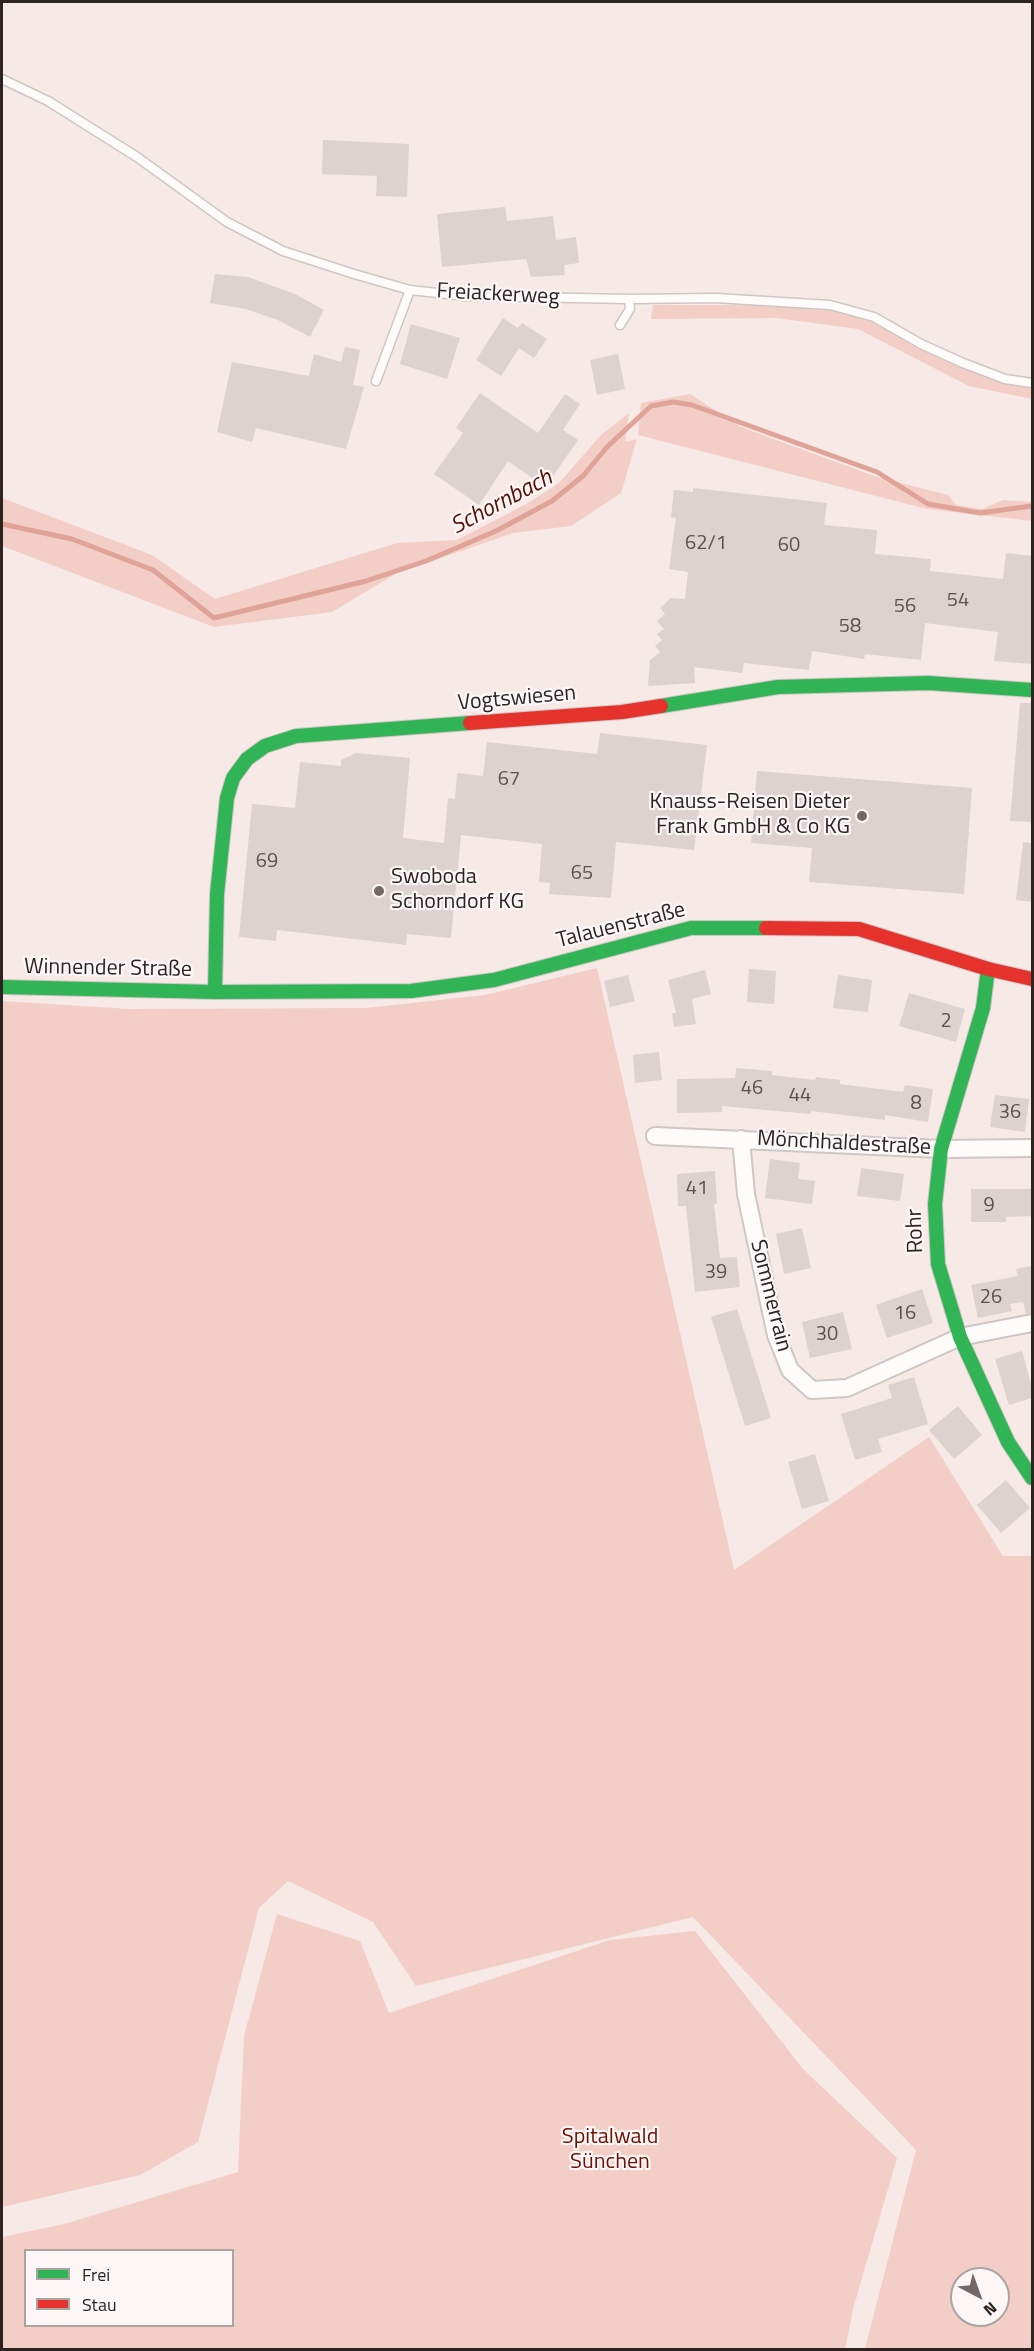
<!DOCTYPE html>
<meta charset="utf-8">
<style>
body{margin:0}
#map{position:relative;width:1034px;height:2351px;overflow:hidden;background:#f6e9e6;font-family:"Titillium Web",sans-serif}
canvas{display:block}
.frame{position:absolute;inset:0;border:3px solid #2d2422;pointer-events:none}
.legend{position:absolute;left:24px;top:2249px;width:210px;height:78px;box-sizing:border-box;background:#fcf7f6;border:2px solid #a9a3a1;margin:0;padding:8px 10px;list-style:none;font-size:18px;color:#2d2422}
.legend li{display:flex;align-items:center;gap:12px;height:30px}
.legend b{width:30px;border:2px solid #a9a3a1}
.north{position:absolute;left:950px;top:2267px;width:60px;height:60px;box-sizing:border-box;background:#fcf7f6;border:2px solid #a9a3a1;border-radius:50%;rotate:139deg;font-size:16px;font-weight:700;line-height:24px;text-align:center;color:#2d2422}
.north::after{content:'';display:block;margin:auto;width:21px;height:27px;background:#736967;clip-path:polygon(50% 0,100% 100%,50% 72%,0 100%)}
</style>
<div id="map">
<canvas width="1034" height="2351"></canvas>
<div class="frame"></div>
<ul class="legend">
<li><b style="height:8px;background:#30b455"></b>Frei</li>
<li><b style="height:8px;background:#e5322d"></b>Stau</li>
</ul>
<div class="north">N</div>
</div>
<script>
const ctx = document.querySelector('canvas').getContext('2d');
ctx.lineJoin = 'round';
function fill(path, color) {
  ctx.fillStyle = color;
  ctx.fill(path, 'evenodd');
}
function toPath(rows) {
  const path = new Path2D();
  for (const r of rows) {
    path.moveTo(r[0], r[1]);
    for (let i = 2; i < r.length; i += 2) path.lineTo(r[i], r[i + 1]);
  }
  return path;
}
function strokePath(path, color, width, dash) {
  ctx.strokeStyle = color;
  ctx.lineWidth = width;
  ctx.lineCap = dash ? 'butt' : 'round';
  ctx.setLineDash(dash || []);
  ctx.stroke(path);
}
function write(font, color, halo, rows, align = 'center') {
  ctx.font = font + ' "Titillium Web",sans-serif';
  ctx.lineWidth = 4.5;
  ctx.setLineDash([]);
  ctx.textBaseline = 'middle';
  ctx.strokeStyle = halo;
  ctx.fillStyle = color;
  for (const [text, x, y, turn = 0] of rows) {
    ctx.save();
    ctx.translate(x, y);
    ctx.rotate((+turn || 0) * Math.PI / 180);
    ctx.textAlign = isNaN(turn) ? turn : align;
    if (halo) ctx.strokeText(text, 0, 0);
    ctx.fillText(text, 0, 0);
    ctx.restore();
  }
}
fill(toPath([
 [653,305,782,305,835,309,876,322,964,368,986,377,1032,387,1032,399,969,386,858,329,777,318,651,319],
 [690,394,741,427,877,477,948,495,956,505,982,509,1003,500,1032,502,1032,521,927,509,638,435,641,403],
 [629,413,625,442,637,439,621,493,571,526,513,533,397,573,332,612,214,627,2,546,2,498,152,555,215,599,397,543,457,540,530,502,559,483,601,435],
 [597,968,734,1570,929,1437,1003,1556,1032,1556,1032,2349,865,2349,916,2150,693,1917,416,1986,373,1922,288,1881,259,1908,198,2142,140,2175,2,2207,2,1001,130,1009,366,1008,485,995],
 [962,2279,998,2279,998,2315,962,2315],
 [277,1914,360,1941,389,2013,610,1940,695,1931,803,2069,897,2158,853,2309,845,2349,2,2349,2,2237,64,2224,238,2172,244,2036],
 [232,2250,232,2326,26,2326,26,2250]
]), '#f3cec6');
strokePath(toPath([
 [2,524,72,539,153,570,214,618,366,581,426,561,496,531,552,501,583,476,607,447,651,406,673,402,692,405,877,472,928,504,980,513,1032,506]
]), '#dfa398', 5);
fill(toPath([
 [323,140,409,144,407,197,376,196,377,176,322,174],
 [505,207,507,221,553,216,556,240,576,237,579,263,564,265,565,275,531,277,526,259,442,267,437,214],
 [215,274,248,277,295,294,324,310,310,337,278,320,246,309,210,303],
 [503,318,518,328,522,323,547,339,534,358,519,348,501,376,476,360],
 [411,324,460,338,447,379,400,364],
 [345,347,360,350,353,385,364,387,346,449,256,428,252,442,217,432,232,362,309,376,314,354,341,362],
 [618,354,625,389,597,395,590,360],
 [480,393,538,433,565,394,580,404,563,430,578,440,553,476,543,469,535,480,508,461,479,505,434,474,463,433,456,428],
 [693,488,827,503,824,525,877,530,875,554,931,559,930,571,1003,579,1006,553,1032,556,1032,664,994,661,998,632,925,623,921,660,865,654,864,659,812,651,809,670,744,663,742,673,694,667,695,683,648,686,650,660,660,652,655,646,662,640,657,634,664,629,657,621,665,614,660,608,671,598,685,599,688,572,669,569,676,518,671,517,674,490,693,492],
 [1020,703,1032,703,1032,822,1010,821],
 [600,733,707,745,694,850,616,842,611,898,549,894,550,883,539,882,542,844,461,835,451,938,407,934,406,945,277,930,276,941,239,937,252,804,295,808,300,762,341,766,341,760,356,753,410,758,403,838,444,843,448,798,455,799,457,773,483,776,487,742,597,754],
 [757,771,972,788,964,894,809,882,812,848,751,843],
 [1023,842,1032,843,1032,902,1016,900],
 [749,969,776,971,774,1004,747,1002],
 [705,970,711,994,692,999,696,1024,674,1027,672,1013,676,1013,668,980],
 [628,975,635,1001,610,1007,604,981],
 [838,975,872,980,868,1012,833,1008],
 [909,993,965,1009,956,1042,899,1026],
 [659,1052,662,1080,635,1083,633,1055],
 [736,1068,772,1071,772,1075,815,1080,816,1077,840,1080,840,1084,903,1092,905,1085,933,1089,928,1122,885,1115,885,1120,811,1111,810,1114,722,1106,722,1112,677,1113,677,1079,735,1078],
 [995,1095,1029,1099,1025,1132,990,1127],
 [770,1159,800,1163,798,1179,815,1181,812,1204,765,1198],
 [861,1168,904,1174,900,1201,857,1196],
 [715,1171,717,1204,714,1204,720,1258,737,1257,740,1287,695,1292,686,1206,678,1206,677,1174],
 [971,1189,1032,1189,1032,1216,1006,1217,1006,1222,971,1222],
 [802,1228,811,1268,784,1274,776,1234],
 [1032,1266,1032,1313,1026,1314,1023,1302,1010,1304,1012,1311,978,1318,971,1285,1018,1276,1016,1269],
 [922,1289,933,1323,887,1338,876,1305],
 [737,1309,771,1418,745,1426,711,1317],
 [843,1312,852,1349,810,1358,802,1322],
 [1022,1351,1032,1387,1032,1398,1009,1405,995,1359],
 [914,1377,928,1424,878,1439,882,1452,855,1460,841,1414,892,1398,888,1385],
 [958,1406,982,1435,954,1459,929,1430],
 [815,1454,829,1501,802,1509,788,1462],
 [1006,1480,1030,1508,1001,1533,977,1505]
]), '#ddd2d0');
const lane = toPath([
 [2,79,48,101,137,157,227,222,283,251,354,274,410,290,465,296,629,299,716,298,830,305,874,317,921,344,963,363,1005,379,1032,383],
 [620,325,630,309,629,299],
 [376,381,410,290]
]);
const street = toPath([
 [655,1136,941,1149,1032,1148],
 [741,1139,746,1194,776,1335,790,1370,812,1390,847,1388,960,1337,1032,1323]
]);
const fast = toPath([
 [661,706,778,687,928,683,1032,690],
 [988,969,983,1008,941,1149,935,1204,938,1264,960,1337,1008,1442,1032,1478],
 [2,987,215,992,411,991,494,980,691,928,766,928],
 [215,992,217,894,227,798,233,778,247,759,265,746,296,736,470,723]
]);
const jam = toPath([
 [470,723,622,712,661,706],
 [766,928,859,929,988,969,1032,979]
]);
strokePath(lane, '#d0c6c4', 11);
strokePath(street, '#d0c6c4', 20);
strokePath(fast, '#d0c6c4', 16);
strokePath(jam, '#d0c6c4', 16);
strokePath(lane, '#fefcfb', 8);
strokePath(street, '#fefcfb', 16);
strokePath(fast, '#30b455', 14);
strokePath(jam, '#e5322d', 14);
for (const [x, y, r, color] of [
 [862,816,6,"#736967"],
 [379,891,6,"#736967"]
]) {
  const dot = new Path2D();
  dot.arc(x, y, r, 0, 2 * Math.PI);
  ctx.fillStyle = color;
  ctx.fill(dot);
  strokePath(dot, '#fcf7f6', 2);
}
write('20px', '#5a504e', null, [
 ["62/1",706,544],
 ["60",789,546],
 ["54",958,601],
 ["56",905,607],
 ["58",850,627],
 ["67",509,780],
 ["69",267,862],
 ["65",582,874],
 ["2",946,1022],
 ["46",752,1089],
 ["44",800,1096],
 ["8",916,1104],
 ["36",1010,1113],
 ["41",697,1189],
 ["9",989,1206],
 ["39",716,1273],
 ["26",991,1298],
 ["16",905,1314],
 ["30",827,1335]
]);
write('22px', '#2d2422', '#fcf7f6', [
 ["Freiackerweg",498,295,3],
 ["Vogtswiesen",517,699,-5],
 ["Talauenstraße",621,926,-14],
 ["Winnender Straße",108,969,1],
 ["Mönchhaldestraße",844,1144,3],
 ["Rohr",916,1231,-92],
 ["Sommerrain",770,1296,76]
]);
write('22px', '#2d2422', '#fcf7f6', [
 ["Knauss-Reisen Dieter",850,803],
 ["Frank GmbH & Co KG",850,828],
 ["Swoboda",391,878,"left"],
 ["Schorndorf KG",391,903,"left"]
], 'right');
write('22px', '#700f02', '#fcf7f6', [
 ["Spitalwald",610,2138],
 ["Sünchen",610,2163]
]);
write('italic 24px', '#571005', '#fcf7f6', [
 ["Schornbach",502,503,-28]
]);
</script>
